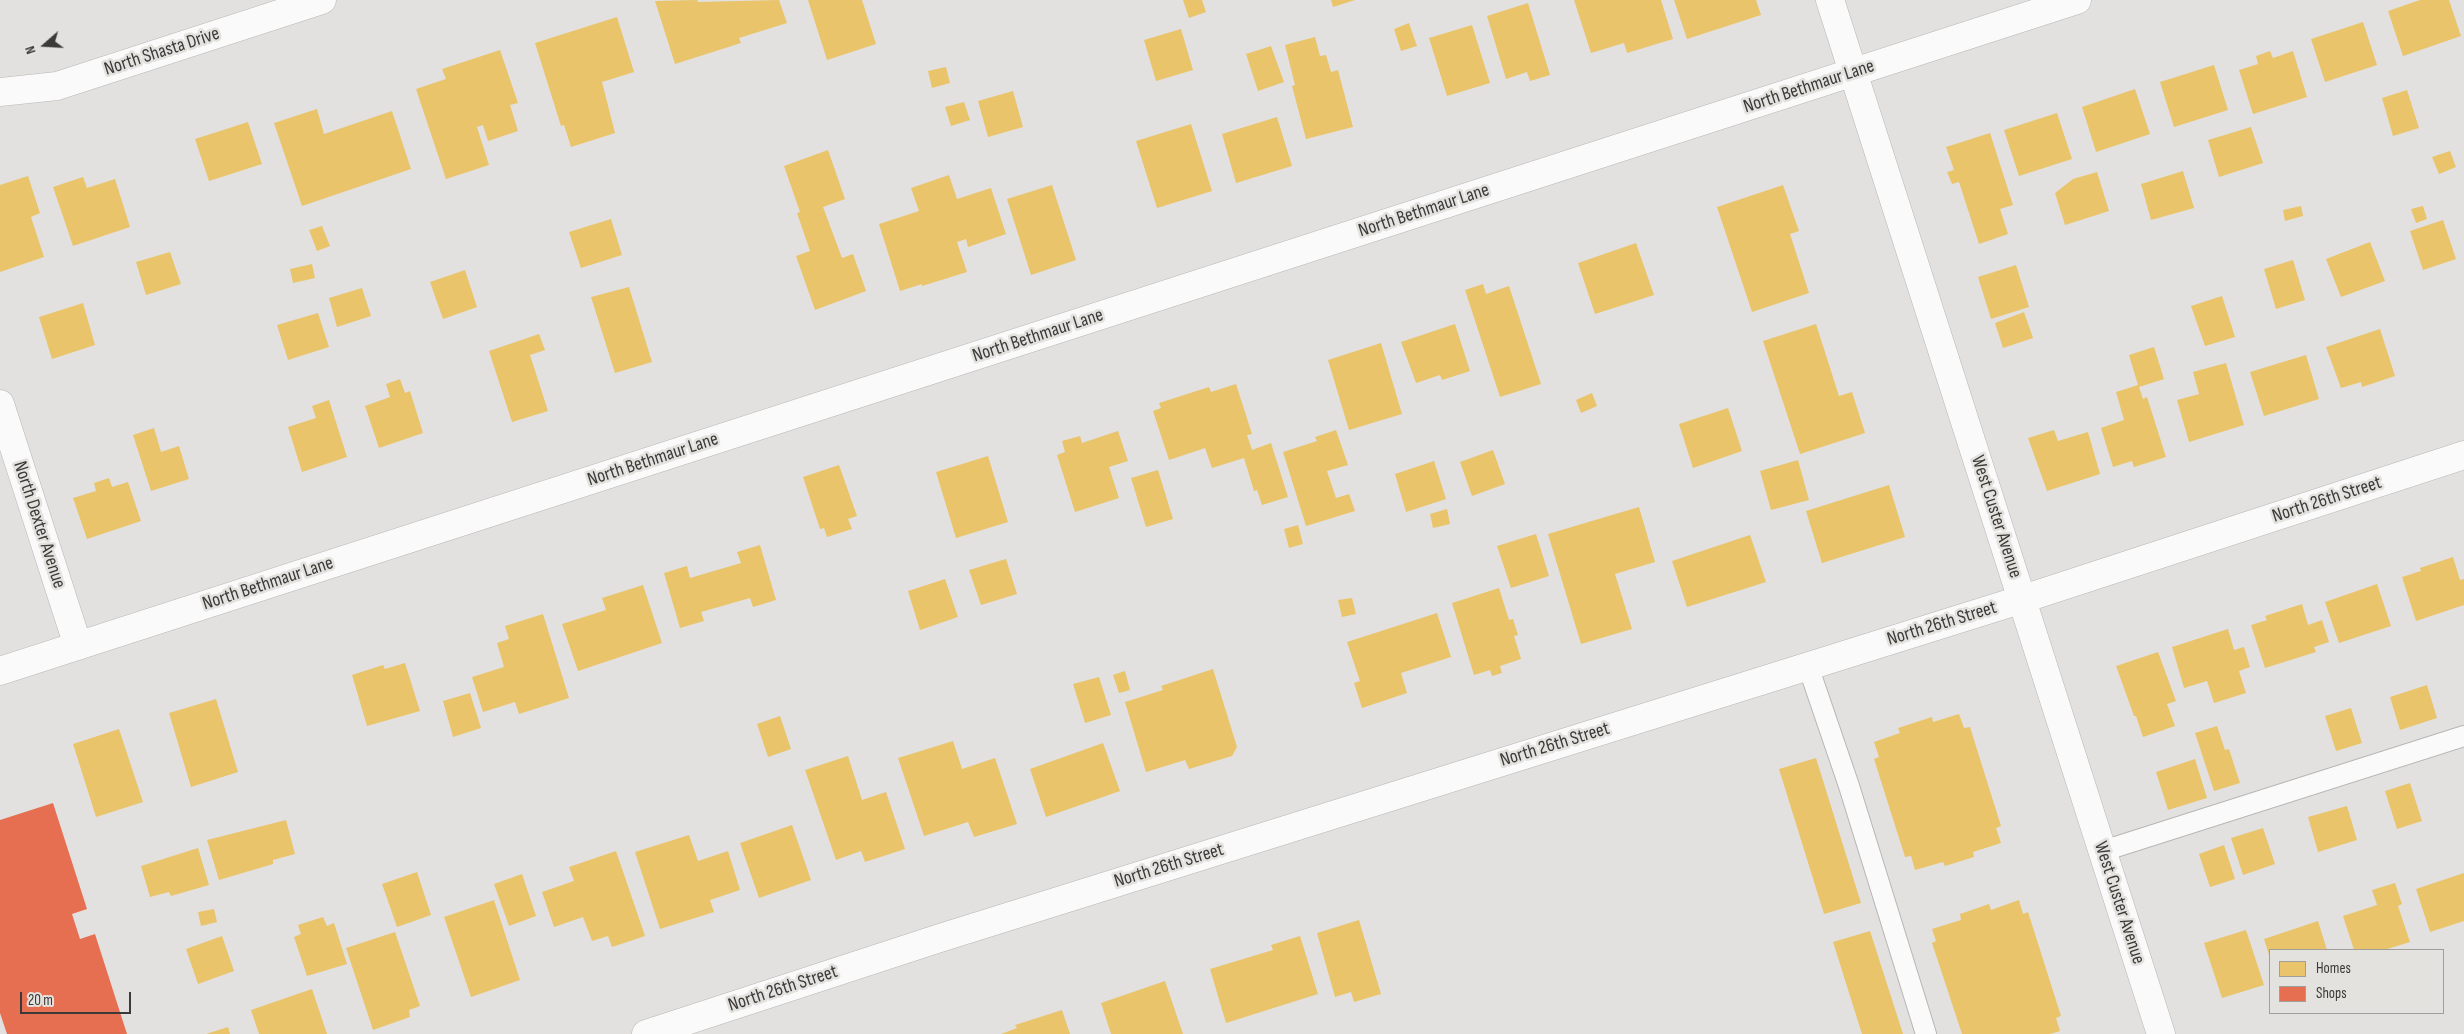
<!DOCTYPE html>
<style>
body{margin:0}
#map{position:relative;width:2464px;height:1034px;overflow:hidden;background:#e3e1df;font-family:"Sofia Sans Condensed",sans-serif}
canvas{display:block}
.legend{position:absolute;left:2269px;top:949px;width:175px;height:65px;box-sizing:border-box;background:#e4e2de;border:1px solid #a09f9c;margin:0;padding:6px 9px;list-style:none;font-size:15px;color:#3b3a38}
.legend li{display:flex;align-items:center;gap:10px;height:25px}
.legend b{width:25px;border:1px solid #a09f9c}
.north{position:absolute;left:20px;top:20px;width:50px;height:50px;-webkit-text-stroke:4px #e4e2de;paint-order:stroke;rotate:251deg;font-size:14px;font-weight:700;line-height:20px;text-align:center;color:#3b3a38}
.north::after{content:'';display:block;margin:auto;width:18px;height:22px;background:#3b3a38;clip-path:polygon(50% 0,100% 100%,50% 72%,0 100%)}
.scale{position:absolute;left:20px;top:992px;width:111px;height:22px;box-sizing:border-box;border:2px solid #3b3a38;border-top:0;padding-left:6px;font-size:15px;line-height:18px;white-space:nowrap;color:#3b3a38;-webkit-text-stroke:4px #e4e2de;paint-order:stroke}
</style>
<div id="map">
<canvas width="2464" height="1034"></canvas>
<ul class="legend">
<li><b style="height:14px;background:#e9c46a"></b>Homes</li>
<li><b style="height:14px;background:#e76f51"></b>Shops</li>
</ul>
<div class="north">N</div>
<div class="scale">20 m</div>
</div>
<script>
const ctx = document.querySelector('canvas').getContext('2d');
ctx.lineJoin = 'round';
function fill(path, color) {
  ctx.fillStyle = color;
  ctx.fill(path, 'evenodd');
}
function toPath(rows) {
  const path = new Path2D();
  for (const r of rows) {
    path.moveTo(r[0], r[1]);
    for (let i = 2; i < r.length; i += 2) path.lineTo(r[i], r[i + 1]);
  }
  return path;
}
function strokePath(path, color, width, dash) {
  ctx.strokeStyle = color;
  ctx.lineWidth = width;
  ctx.lineCap = dash ? 'butt' : 'round';
  ctx.setLineDash(dash || []);
  ctx.stroke(path);
}
function write(font, color, halo, rows, align = 'center') {
  ctx.font = font + ' "Sofia Sans Condensed",sans-serif';
  ctx.lineWidth = 5;
  ctx.setLineDash([]);
  ctx.textBaseline = 'middle';
  ctx.strokeStyle = halo;
  ctx.fillStyle = color;
  for (const [text, x, y, turn = 0] of rows) {
    ctx.save();
    ctx.translate(x, y);
    ctx.rotate((+turn || 0) * Math.PI / 180);
    ctx.textAlign = isNaN(turn) ? turn : align;
    if (halo) ctx.strokeText(text, 0, 0);
    ctx.fillText(text, 0, 0);
    ctx.restore();
  }
}
fill(toPath([
 [697,0,698,2,779,0,787,23,739,38,741,43,675,64,655,1],
 [808,0,862,0,876,44,827,60],
 [1183,0,1202,0,1206,12,1189,18],
 [1331,0,1355,0,1333,7],
 [1574,0,1661,0,1673,39,1627,53,1624,43,1591,53],
 [1674,0,1756,0,1761,15,1687,39],
 [2420,0,2449,0,2461,36,2403,56,2388,11],
 [1528,3,1550,75,1530,81,1527,72,1506,79,1487,16],
 [617,17,634,72,602,82,615,133,571,147,564,125,561,126,535,43],
 [2363,22,2377,65,2325,82,2311,39],
 [1409,23,1417,46,1401,51,1394,29],
 [1472,25,1490,83,1447,96,1429,38],
 [1181,29,1193,70,1156,81,1144,40],
 [1315,37,1320,56,1326,55,1331,72,1338,70,1353,127,1306,139,1292,86,1295,85,1285,45],
 [1271,46,1284,82,1258,91,1246,54],
 [500,50,518,103,510,105,518,131,488,141,483,125,477,127,489,165,446,179,416,89,446,79,442,69],
 [2270,51,2273,58,2293,51,2307,97,2253,114,2239,70,2258,64,2256,56],
 [2214,65,2228,110,2174,127,2160,82],
 [946,67,950,83,932,88,928,71],
 [2135,89,2150,134,2096,152,2082,107],
 [2407,90,2419,128,2393,136,2382,98],
 [1013,91,1023,127,988,137,978,101],
 [964,102,970,120,951,126,945,107],
 [317,109,324,134,392,111,411,169,302,206,274,123],
 [2057,113,2072,159,2019,176,2004,130],
 [1277,117,1292,166,1236,183,1222,134],
 [248,122,262,164,209,181,195,139],
 [1191,124,1212,191,1157,208,1136,141],
 [2251,127,2263,163,2219,177,2208,140],
 [1990,133,2013,205,2000,209,2008,234,1979,244,1959,182,1952,184,1947,172,1954,170,1946,147],
 [828,150,845,199,823,207,842,258,853,254,866,291,815,310,796,256,810,251,797,213,800,212,784,166],
 [2450,151,2456,167,2439,174,2432,157],
 [2183,171,2194,208,2151,220,2141,184],
 [2097,172,2109,211,2065,225,2055,193,2073,179],
 [949,175,957,199,991,188,1006,234,968,247,966,239,957,242,967,272,922,286,922,284,900,291,879,224,919,211,911,188],
 [28,176,40,213,31,217,44,257,0,272,0,185],
 [83,177,87,188,115,179,130,227,73,246,53,187],
 [1052,185,1076,260,1031,275,1007,199],
 [1783,185,1799,231,1790,234,1809,293,1752,312,1717,207],
 [2301,206,2303,216,2285,221,2283,210],
 [2423,206,2427,219,2416,223,2411,209],
 [611,219,622,255,581,268,569,232],
 [2443,220,2456,259,2423,270,2410,231],
 [322,226,330,246,317,251,309,230],
 [2370,242,2385,281,2341,297,2326,259],
 [1636,243,1654,295,1595,314,1578,263],
 [170,252,181,284,146,295,136,262],
 [2293,260,2305,300,2276,309,2264,269],
 [312,264,315,278,293,283,290,269],
 [2016,265,2029,307,1991,319,1978,277],
 [465,270,477,307,443,319,430,282],
 [1483,284,1486,294,1509,286,1541,384,1500,397,1465,290],
 [629,287,652,362,615,373,591,297],
 [362,288,371,316,337,327,329,298],
 [2222,296,2235,337,2205,346,2191,306],
 [83,303,95,345,52,359,39,317],
 [2024,312,2033,338,2003,348,1995,323],
 [318,313,329,347,288,360,277,325],
 [1455,324,1470,371,1442,380,1440,375,1416,383,1401,342],
 [1816,324,1839,396,1852,392,1865,433,1800,454,1763,341],
 [2380,329,2395,376,2362,387,2361,382,2341,388,2326,347],
 [539,334,545,350,530,355,548,411,512,422,489,351],
 [1381,343,1402,414,1349,430,1328,360],
 [2154,347,2164,379,2139,387,2143,399,2147,397,2166,457,2134,467,2132,461,2113,467,2101,428,2124,420,2116,392,2138,385,2129,355],
 [2306,355,2319,399,2264,416,2250,372],
 [2226,363,2244,425,2189,442,2177,400,2199,394,2193,372],
 [400,379,405,393,410,391,423,433,379,448,365,406,390,397,386,384],
 [1236,384,1252,434,1247,435,1252,450,1271,443,1288,497,1262,505,1257,490,1254,491,1244,458,1212,468,1205,448,1169,460,1153,411,1161,408,1159,403,1209,387,1211,392],
 [1592,393,1597,406,1581,413,1576,400],
 [329,400,347,457,302,472,288,427,316,418,312,406],
 [1728,408,1742,451,1693,468,1679,424],
 [154,428,161,452,179,446,189,479,151,491,133,435],
 [1336,430,1348,465,1327,471,1336,498,1349,494,1355,511,1306,526,1283,452,1317,441,1315,437],
 [2054,430,2058,441,2088,432,2100,474,2047,491,2028,438],
 [1118,431,1128,461,1109,467,1119,498,1075,512,1057,455,1065,452,1062,441,1080,436,1082,443],
 [1493,450,1505,484,1472,496,1460,462],
 [988,456,1008,522,956,538,936,472],
 [1798,460,1809,500,1771,510,1760,471],
 [1434,461,1446,499,1406,512,1395,474],
 [839,465,857,516,848,519,852,529,827,537,824,528,820,529,803,477],
 [1158,470,1173,519,1146,527,1131,478],
 [109,478,112,487,128,482,141,521,87,539,73,498,96,491,94,483],
 [1889,485,1905,537,1822,563,1806,511],
 [1639,507,1655,562,1615,574,1632,629,1581,644,1548,534],
 [1447,509,1450,524,1433,528,1430,514],
 [1298,525,1303,544,1289,548,1284,529],
 [1536,534,1549,576,1511,588,1497,546],
 [1750,535,1766,582,1687,607,1672,561],
 [760,545,776,600,753,607,750,598,701,612,704,621,680,628,664,573,687,566,690,578,741,563,737,552],
 [2453,557,2460,580,2464,579,2464,605,2416,621,2402,577,2421,571,2420,568],
 [1006,559,1017,594,981,605,969,570],
 [945,579,958,617,920,630,908,591],
 [2377,584,2391,626,2339,643,2325,602],
 [643,585,662,643,578,671,562,624,606,610,602,598],
 [1499,588,1509,620,1513,619,1518,635,1514,636,1521,659,1500,666,1502,673,1492,676,1490,670,1474,675,1452,603],
 [1352,598,1356,614,1342,617,1338,600],
 [2302,604,2308,625,2322,620,2329,642,2314,647,2316,652,2265,668,2251,625,2267,620,2265,616],
 [1437,613,1451,657,1401,673,1407,693,1362,708,1354,683,1360,681,1347,642],
 [543,614,569,698,519,714,515,702,483,712,472,677,504,667,497,643,509,639,505,626],
 [2228,629,2234,650,2244,647,2250,667,2239,671,2246,693,2214,703,2207,681,2184,688,2172,647],
 [2158,652,2176,701,2167,704,2175,726,2143,737,2136,716,2134,716,2116,666],
 [405,663,420,711,367,726,352,675,383,665,385,669],
 [1213,669,1237,747,1232,756,1189,769,1185,760,1146,772,1125,702,1163,690,1161,686],
 [1125,671,1130,690,1119,693,1113,675],
 [1099,677,1111,715,1085,723,1073,684],
 [2427,685,2437,718,2400,730,2390,697],
 [470,693,481,728,453,737,443,701],
 [216,699,238,772,191,787,169,713],
 [2351,708,2362,743,2336,751,2325,716],
 [1959,714,1964,728,1970,727,2001,826,1996,828,2001,843,1973,852,1974,857,1945,866,1943,862,1915,870,1911,856,1905,857,1874,759,1879,757,1874,742,1900,733,1898,728,1932,717,1933,722],
 [780,716,791,749,768,757,757,724],
 [2217,726,2225,750,2229,749,2240,783,2214,791,2195,733],
 [119,729,143,802,96,817,73,744],
 [953,741,962,769,995,758,1017,824,974,837,968,822,924,836,898,758],
 [1103,743,1120,791,1046,817,1030,769],
 [848,756,862,800,886,792,905,849,865,862,861,851,836,860,805,770],
 [1816,758,1861,903,1824,914,1779,769],
 [2195,759,2207,798,2168,810,2156,772],
 [2410,783,2422,821,2397,829,2385,791],
 [2347,806,2357,840,2318,852,2308,817],
 [286,820,295,854,273,860,273,864,219,880,207,840],
 [792,825,811,880,759,898,740,843],
 [2263,828,2275,864,2243,875,2231,838],
 [689,835,698,861,728,851,740,890,710,900,714,912,660,929,635,852],
 [2224,845,2235,879,2210,887,2199,854],
 [198,848,209,885,171,896,169,892,150,897,141,866],
 [616,851,645,936,612,947,608,936,592,941,583,917,554,927,542,892,574,881,569,867],
 [417,872,431,915,397,927,382,884],
 [2464,873,2464,921,2430,932,2416,889],
 [522,874,536,916,509,926,494,884],
 [2395,883,2402,904,2398,906,2410,942,2384,950,2354,950,2343,916,2377,905,2372,890],
 [494,900,520,980,471,997,444,917],
 [2019,900,2023,914,2028,912,2061,1016,2056,1018,2060,1031,2050,1034,1962,1034,1932,943,1936,941,1932,929,1961,920,1960,914,1989,904,1991,910],
 [214,909,217,922,201,926,198,912],
 [323,917,327,926,334,923,347,964,307,976,294,937,301,934,298,925],
 [1359,920,1381,994,1354,1002,1351,992,1335,997,1317,933],
 [2318,921,2327,950,2270,950,2270,958,2264,939],
 [2246,930,2264,985,2222,998,2204,943],
 [1870,931,1903,1034,1862,1034,1833,942],
 [395,932,420,1006,409,1010,410,1017,373,1030,346,948],
 [222,936,234,971,198,984,186,949],
 [1300,936,1318,994,1226,1023,1210,969,1273,950,1271,945],
 [1165,981,1183,1034,1111,1034,1101,1003],
 [312,989,327,1034,259,1034,251,1010],
 [1062,1010,1070,1034,1001,1034,1017,1028,1015,1025],
 [228,1027,230,1034,206,1034]
]), '#e9c46a');
fill(toPath([
 [53,803,87,909,72,914,80,939,95,934,127,1034,7,1034,0,1013,0,820]
]), '#e76f51');
const lane = toPath([
 [1808,666,1849,786,1926,1034],
 [2103,851,2464,736]
]);
const street = toPath([
 [1830,0,2161,1034],
 [0,92,57,86,322,0],
 [0,404,78,646],
 [0,671,2077,0],
 [646,1034,940,938,2023,599,2464,455]
]);
strokePath(lane, '#b7b6b5', 22);
strokePath(street, '#b7b6b5', 29);
strokePath(lane, '#fbfafa', 20);
strokePath(street, '#fbfafa', 28);
write('19px', '#3b3a38', '#e4e2de', [
 ["North Shasta Drive",162,52,-18],
 ["North Bethmaur Lane",1809,87,-18],
 ["North Bethmaur Lane",1424,211,-18],
 ["North Bethmaur Lane",1038,336,-18],
 ["North Bethmaur Lane",653,460,-18],
 ["North 26th Street",2327,500,-18],
 ["West Custer Avenue",1996,517,72],
 ["North Dexter Avenue",39,525,72],
 ["North Bethmaur Lane",268,584,-18],
 ["North 26th Street",1942,624,-17],
 ["North 26th Street",1555,745,-17],
 ["North 26th Street",1169,866,-17],
 ["West Custer Avenue",2119,903,72],
 ["North 26th Street",783,989,-18]
]);
</script>
